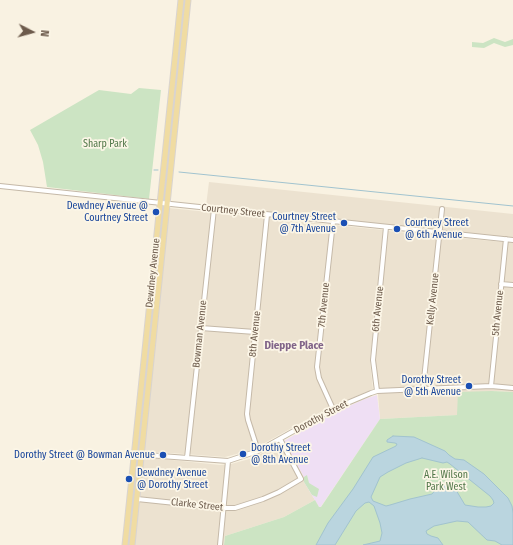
<!DOCTYPE html>
<style>
body{margin:0}
#map{position:relative;width:513px;height:545px;overflow:hidden;background:#f9f2e2;font-family:"Fira Sans Condensed",sans-serif}
canvas{display:block}
.north{position:absolute;left:12px;top:12px;width:40px;height:40px;-webkit-text-stroke:3px #fcf6e7;paint-order:stroke;rotate:96deg;font-size:11px;font-weight:700;line-height:16px;text-align:center;color:#6d5b4c}
.north::after{content:'';display:block;margin:auto;width:14px;height:18px;background:#6d5b4c;clip-path:polygon(50% 0,100% 100%,50% 72%,0 100%)}
</style>
<div id="map">
<canvas width="513" height="545"></canvas>
<div class="north">N</div>
</div>
<script>
const ctx = document.querySelector('canvas').getContext('2d');
ctx.lineJoin = 'round';
function fill(path, color) {
  ctx.fillStyle = color;
  ctx.fill(path, 'evenodd');
}
function toPath(rows) {
  const path = new Path2D();
  for (const r of rows) {
    path.moveTo(r[0], r[1]);
    for (let i = 2; i < r.length; i += 2) path.lineTo(r[i], r[i + 1]);
  }
  return path;
}
function strokePath(path, color, width, dash) {
  ctx.strokeStyle = color;
  ctx.lineWidth = width;
  ctx.lineCap = dash ? 'butt' : 'round';
  ctx.setLineDash(dash || []);
  ctx.stroke(path);
}
function write(font, color, halo, rows, align = 'center') {
  ctx.font = font + ' "Fira Sans Condensed",sans-serif';
  ctx.lineWidth = 3.5;
  ctx.setLineDash([]);
  ctx.textBaseline = 'middle';
  ctx.strokeStyle = halo;
  ctx.fillStyle = color;
  for (const [text, x, y, turn = 0] of rows) {
    ctx.save();
    ctx.translate(x, y);
    ctx.rotate((+turn || 0) * Math.PI / 180);
    ctx.textAlign = isNaN(turn) ? turn : align;
    if (halo) ctx.strokeText(text, 0, 0);
    ctx.fillText(text, 0, 0);
    ctx.restore();
  }
}
fill(toPath([
 [209,182,513,214,513,238,206,206],
 [169,208,383,230,370,362,373,389,326,409,252,450,225,457,143,451],
 [388,231,513,243,513,392,492,391,458,415,380,419,375,358],
 [284,441,304,477,304,482,315,500,284,517,225,536,224,545,134,545,143,457,220,465,231,464,253,458]
]), '#ece2d0');
fill(toPath([
 [377,395,380,419,320,508,319,507,304,482,304,477,284,441,331,414,365,399]
]), '#efdff4');
fill(toPath([
 [494,38,505,42,513,39,513,45,505,47,494,43,484,48,472,47,472,42,483,43],
 [139,88,161,90,149,199,47,187,43,162,38,145,30,130,99,90,131,94],
 [492,391,513,392,513,545,224,545,225,536,284,517,315,500,319,507,321,507,380,419,457,415,458,392],
 [307,475,309,483,319,489,317,497,312,495,304,482,304,477]
]), '#cce4c3');
const water = toPath([
 [393,436,414,437,445,451,449,455,455,459,464,460,484,474,508,498,512,506,513,513,513,545,502,545,495,541,487,540,468,522,457,521,434,526,426,531,427,534,431,536,438,538,443,545,363,545,380,541,382,533,380,523,374,506,369,502,365,503,356,511,335,545,316,545,328,523,353,489,373,457,396,446,397,444,395,443,387,442,387,440,393,436],
 [422,458,443,463,447,462,450,464,490,496,493,500,494,503,491,506,486,507,478,507,465,505,453,485,445,483,439,486,432,494,410,499,390,505,386,506,373,501,371,497,380,477,388,472,406,463,422,458]
]);
fill(water, '#bad5df');
strokePath(water, '#a1c3cf', 1);
strokePath(toPath([
 [154,170,158,170],
 [179,172,513,206]
]), '#a1c3cf', 1);
const minor = toPath([
 [0,186,513,240],
 [501,284,513,285],
 [201,328,255,332],
 [491,386,506,239],
 [423,389,442,209],
 [377,391,373,360,386,227],
 [333,409,319,378,317,367,333,222],
 [258,451,248,420,247,414,267,215],
 [134,454,228,461,258,451,333,409,371,393,377,391,491,386,513,388],
 [187,458,214,209],
 [137,499,223,508,235,508,263,499,279,492,301,479,280,439],
 [220,545,228,461]
]);
const major = toPath([
 [125,545,181,0],
 [132,545,188,0]
]);
strokePath(minor, '#c5b9a8', 6);
strokePath(major, '#d9d4d0', 7);
strokePath(minor, '#fff', 4);
strokePath(major, '#f0dca2', 5);
for (const [x, y, r, color] of [
 [156,212,4,"#1a4fb4"],
 [344,223,4,"#1a4fb4"],
 [397,229,4,"#1a4fb4"],
 [469,386,4,"#1a4fb4"],
 [243,454,4,"#1a4fb4"],
 [163,455,4,"#1a4fb4"],
 [129,479,4,"#1a4fb4"]
]) {
  const dot = new Path2D();
  dot.arc(x, y, r, 0, 2 * Math.PI);
  ctx.fillStyle = color;
  ctx.fill(dot);
  strokePath(dot, '#fcf6e7', 1.5);
}
write('10px', '#517749', '#fcf6e7', [
 ["Sharp Park",105,144],
 ["A.E. Wilson",446,475],
 ["Park West",446,487]
]);
write('10px', '#164399', '#fcf6e7', [
 ["Dewdney Avenue @",148,206],
 ["Courtney Street",148,218],
 ["Courtney Street",336,217],
 ["@ 7th Avenue",336,229],
 ["Courtney Street",405,223,"left"],
 ["@ 6th Avenue",405,235,"left"],
 ["Dorothy Street",461,380],
 ["@ 5th Avenue",461,392],
 ["Dorothy Street",251,448,"left"],
 ["@ 8th Avenue",251,460,"left"],
 ["Dorothy Street @ Bowman Avenue",155,455],
 ["Dewdney Avenue",137,473,"left"],
 ["@ Dorothy Street",137,485,"left"]
], 'right');
write('10px', '#6d5b4c', '#fcf6e7', [
 ["Courtney Street",233,211,6],
 ["Dewdney Avenue",153,273,-84],
 ["Kelly Avenue",433,299,-84],
 ["7th Avenue",324,305,-84],
 ["6th Avenue",378,309,-84],
 ["5th Avenue",498,313,-84],
 ["Bowman Avenue",200,334,-84],
 ["8th Avenue",255,334,-84],
 ["Dorothy Street",321,417,-28],
 ["Clarke Street",197,505,6]
]);
write('bold 11px', '#816489', '#fcf6e7', [
 ["Dieppe Place",294,346]
]);
</script>
